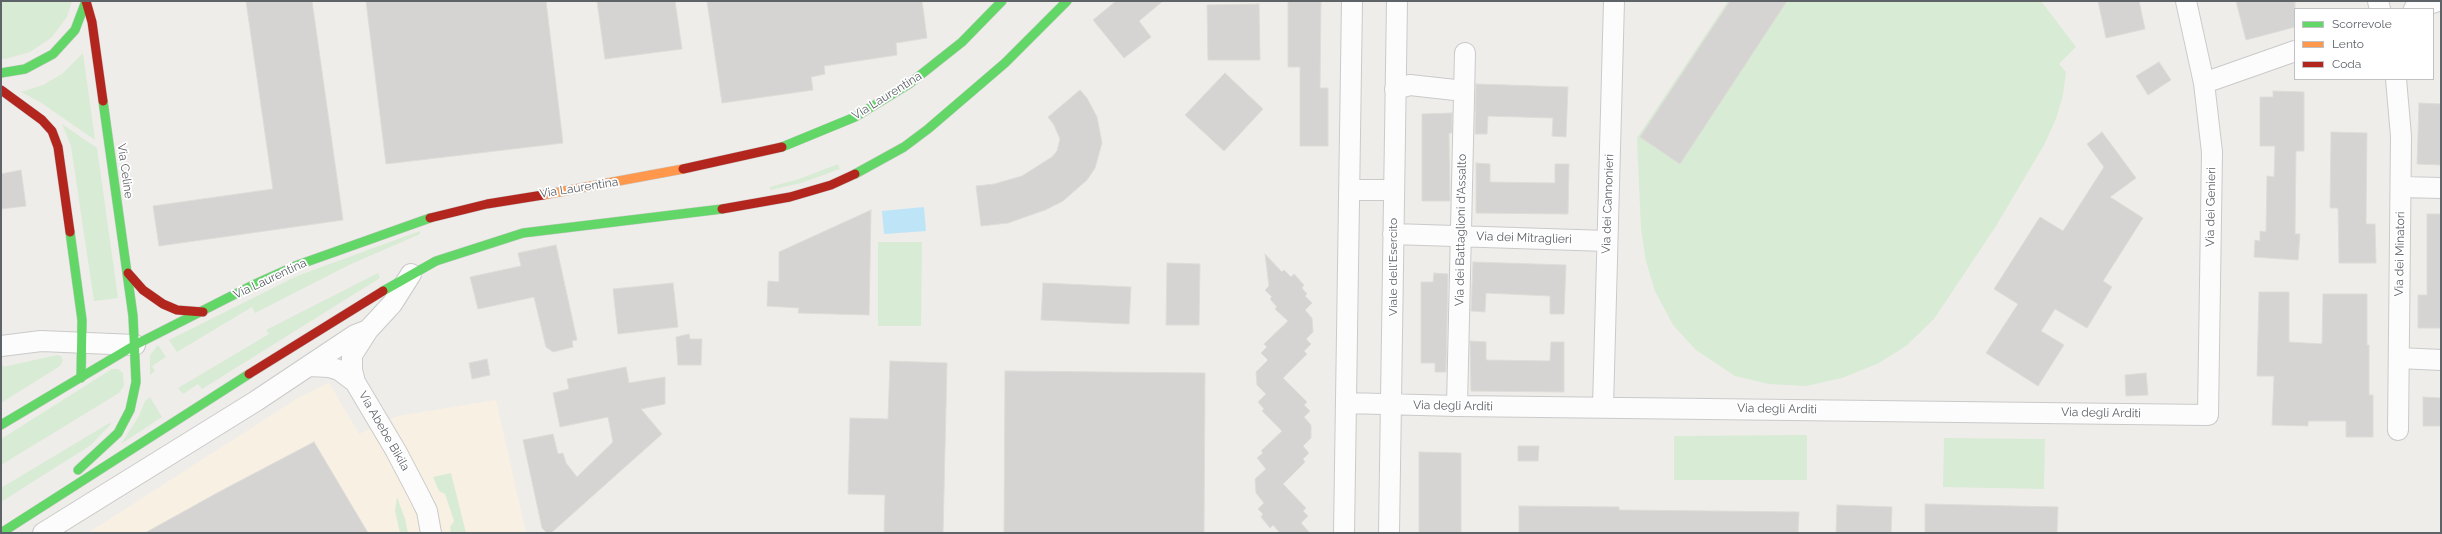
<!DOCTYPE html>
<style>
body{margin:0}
#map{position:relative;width:2442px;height:534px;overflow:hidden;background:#efede9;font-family:Raleway,sans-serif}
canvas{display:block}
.frame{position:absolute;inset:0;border:2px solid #5e6368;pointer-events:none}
.legend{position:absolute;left:2294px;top:8px;width:140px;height:72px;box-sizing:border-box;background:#fff;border:1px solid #bfc1c3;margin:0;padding:5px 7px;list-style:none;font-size:12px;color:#5e6368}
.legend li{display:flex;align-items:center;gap:8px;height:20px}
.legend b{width:20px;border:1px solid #bfc1c3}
</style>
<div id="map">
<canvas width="2442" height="534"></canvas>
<div class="frame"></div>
<ul class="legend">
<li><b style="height:5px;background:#63d668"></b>Scorrevole</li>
<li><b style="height:5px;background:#ff974d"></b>Lento</li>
<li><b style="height:5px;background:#b3261e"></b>Coda</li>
</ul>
</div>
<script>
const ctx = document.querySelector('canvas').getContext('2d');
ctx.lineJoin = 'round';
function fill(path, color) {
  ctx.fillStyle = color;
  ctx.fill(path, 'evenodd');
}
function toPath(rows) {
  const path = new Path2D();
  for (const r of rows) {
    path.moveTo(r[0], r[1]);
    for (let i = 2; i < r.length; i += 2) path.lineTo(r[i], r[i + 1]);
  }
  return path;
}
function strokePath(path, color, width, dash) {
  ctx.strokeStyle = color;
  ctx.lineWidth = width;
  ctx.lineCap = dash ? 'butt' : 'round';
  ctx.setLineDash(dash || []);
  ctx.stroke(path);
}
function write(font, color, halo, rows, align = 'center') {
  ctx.font = font + ' Raleway,sans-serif';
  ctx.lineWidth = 3.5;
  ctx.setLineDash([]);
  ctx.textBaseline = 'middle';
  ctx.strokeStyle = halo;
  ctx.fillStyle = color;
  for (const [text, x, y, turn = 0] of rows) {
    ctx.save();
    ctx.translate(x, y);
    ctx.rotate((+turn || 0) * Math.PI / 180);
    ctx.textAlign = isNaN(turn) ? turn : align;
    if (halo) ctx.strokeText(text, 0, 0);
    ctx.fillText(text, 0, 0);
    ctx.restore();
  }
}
fill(toPath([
 [329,383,359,434,398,416,496,400,526,533,88,533,295,400]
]), '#f8f1e3');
fill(toPath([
 [1,1,72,1,67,17,51,38,30,52,5,59,1,59],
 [1728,1,2041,1,2076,47,2059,64,2066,72,2063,95,2056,119,2044,145,1996,226,1934,319,1906,346,1879,363,1842,378,1806,386,1769,384,1735,376,1696,350,1673,325,1655,291,1646,261,1641,229,1637,138],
 [83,53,95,140,40,102,21,92,43,85,62,74],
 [62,124,97,148,118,298,94,301,71,146],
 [838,164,840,169,801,183,770,190,770,187,799,179],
 [420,231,420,234,349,265,255,313,252,307,177,352,169,340,297,276],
 [878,242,922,242,921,326,878,326],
 [378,273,380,278,202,389,198,384,183,394,178,388,269,334,266,330],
 [158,345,166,357,152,366,155,371,150,375,150,355],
 [57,355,61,356,63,361,60,366,1,403,1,361,3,367],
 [112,369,118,369,123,373,124,386,119,393,1,465,1,439],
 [150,397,162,417,121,444,139,416,145,401],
 [111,422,110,425,91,445,1,502,1,488],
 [1807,435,1807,480,1674,480,1674,436],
 [1944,438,2045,439,2044,489,1943,487],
 [451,473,466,533,451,533,450,527,454,521,445,494,439,491,433,477],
 [397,497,405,519,408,533,400,533,395,511]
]), '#d8ebd4');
fill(toPath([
 [924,207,926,231,884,234,882,211]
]), '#bee4f8');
const building = toPath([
 [246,1,312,1,343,220,159,246,153,206,273,189,246,1],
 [366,1,546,1,563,143,386,164,366,1],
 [597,1,675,1,682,49,605,59,597,1],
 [707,1,922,1,927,38,896,43,897,55,824,66,825,74,811,77,813,90,722,103,707,1],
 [1116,1,1163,1,1139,21,1151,37,1124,58,1093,20,1116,1],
 [1288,1,1321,1,1320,88,1328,88,1328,146,1300,146,1300,67,1288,67,1288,1],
 [1730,1,1787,1,1680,164,1640,137,1730,1],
 [2098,1,2139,1,2145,29,2106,38,2098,1],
 [2236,1,2295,1,2295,27,2246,40,2236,1],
 [1259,4,1260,60,1208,60,1207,5,1259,4],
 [2159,62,2171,80,2148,95,2136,76,2159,62],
 [1225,73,1263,109,1224,151,1185,115,1225,73],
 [1476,84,1568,87,1566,137,1552,136,1553,118,1488,116,1487,134,1475,134,1476,84],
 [1080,90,1087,98,1097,117,1102,143,1095,168,1087,180,1063,201,1045,210,1008,223,981,226,976,186,994,184,1022,176,1052,157,1057,151,1060,139,1054,125,1048,117,1080,90],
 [2273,91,2304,92,2304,151,2296,151,2295,234,2300,234,2298,260,2254,257,2255,240,2260,241,2260,231,2266,232,2267,176,2274,177,2275,146,2260,146,2260,97,2273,97,2273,91],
 [2419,103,2441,104,2441,165,2417,164,2419,103],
 [1452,113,1452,133,1449,133,1450,201,1422,201,1422,114,1452,113],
 [2102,132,2136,178,2110,197,2143,218,2103,281,2112,287,2087,328,2055,309,2041,331,2064,345,2038,386,1986,353,2018,304,1994,289,2040,217,2063,231,2104,167,2087,144,2102,132],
 [2331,132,2367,133,2366,224,2375,224,2376,263,2339,263,2338,208,2330,208,2331,132],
 [1476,163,1490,164,1490,182,1555,183,1555,164,1569,164,1568,214,1476,213,1476,163],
 [21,170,26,206,1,209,1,174,21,170],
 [871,210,869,315,798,313,799,308,767,306,768,281,779,282,779,252,871,210],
 [2427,214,2441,214,2441,328,2418,328,2418,295,2427,295,2427,214],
 [556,245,577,340,572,341,573,347,553,352,546,347,534,297,478,309,470,277,521,266,518,253,556,245],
 [1265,254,1282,272,1284,270,1291,277,1294,274,1304,285,1302,288,1307,294,1305,296,1312,303,1305,310,1312,318,1313,332,1306,339,1311,344,1304,351,1307,354,1283,378,1307,402,1304,405,1310,411,1304,417,1311,425,1311,438,1303,446,1309,453,1303,459,1305,462,1283,484,1306,508,1303,511,1308,516,1301,523,1310,533,1280,533,1273,525,1270,528,1261,517,1263,514,1258,509,1264,503,1256,493,1255,479,1266,469,1257,458,1263,453,1261,451,1282,431,1262,411,1264,409,1258,402,1266,394,1257,385,1256,372,1268,360,1261,353,1267,347,1264,344,1288,321,1275,309,1277,307,1270,299,1272,297,1265,290,1269,286,1265,254],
 [1473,262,1566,265,1564,314,1550,314,1550,296,1486,293,1485,312,1471,311,1473,262],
 [1167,263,1200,264,1199,325,1166,325,1167,263],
 [1434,273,1448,274,1446,372,1435,372,1435,363,1421,363,1421,282,1433,282,1434,273],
 [673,283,678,327,618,334,613,289,673,283],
 [1043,283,1131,287,1129,324,1041,320,1043,283],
 [2259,292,2289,292,2289,342,2322,344,2323,294,2367,294,2367,345,2369,345,2369,395,2373,395,2373,437,2346,437,2346,421,2308,421,2308,426,2272,425,2274,376,2257,376,2259,292],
 [689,334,690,339,702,339,701,365,678,365,676,337,689,334],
 [1470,341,1486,342,1486,360,1550,361,1551,342,1564,342,1564,392,1471,391,1470,341],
 [487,359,490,375,472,379,469,363,487,359],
 [890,361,947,363,943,533,884,533,885,495,848,494,850,418,888,419,890,361],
 [626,367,629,383,665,377,665,404,641,409,662,434,551,533,547,533,542,528,523,440,553,434,558,454,563,453,566,463,577,477,613,442,608,417,560,427,553,393,569,389,567,379,626,367],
 [1005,371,1205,373,1204,533,1004,533,1005,371],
 [2146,373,2148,395,2126,396,2125,375,2146,373],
 [2423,397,2441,398,2441,426,2423,426,2423,397],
 [314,442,368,533,145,533,219,492,314,442],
 [1518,446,1539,446,1538,461,1518,461,1518,446],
 [1419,452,1461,453,1461,533,1419,533,1419,452],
 [1925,504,2058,507,2057,533,1925,533,1925,504],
 [1837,505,1892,507,1891,533,1836,533,1837,505],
 [1519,506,1619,507,1619,510,1799,512,1798,533,1519,533,1519,506]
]);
fill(building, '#d5d4d2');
strokePath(building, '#dedcd8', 1);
const street = toPath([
 [2378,1,2380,9],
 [2414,9,2438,1],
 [2396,79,2401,136,2398,430],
 [2204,83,2295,51],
 [1395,89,1410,85,1464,91],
 [2401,187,2441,188],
 [1349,190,1394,190],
 [1393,234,1607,241],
 [368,330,352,355,352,370,355,382,396,451,418,493,427,511,431,533],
 [1,346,41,341,135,345],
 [2399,358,2441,360],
 [310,366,329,367,339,370,355,382],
 [1346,403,1457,406,2208,415,2212,152,2204,83,2186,1],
 [1457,406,1465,53],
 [1603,407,1614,1],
 [43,533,256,401,355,335,368,330,392,304,411,274],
 [1344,533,1352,1],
 [1389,533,1397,1]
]);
const fast = toPath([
 [1,73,25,69,53,54,75,30,86,1],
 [782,147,855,117,909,84,962,42,1002,1],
 [855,174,904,147,928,129,1005,63,1067,1],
 [70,232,82,320,81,378],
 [383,291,436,261,523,233,722,209],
 [1,425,135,345,255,284,295,266,430,218],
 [78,470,118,433,130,410,136,382,133,316,103,101],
 [1,533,249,374]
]);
const slow = toPath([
 [543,195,683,169]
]);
const jam = toPath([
 [86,1,92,22,103,101],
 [1,90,42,120,52,131,58,147,70,232],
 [683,169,782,147],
 [722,209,790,197,831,185,855,174],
 [430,218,487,204,543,195],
 [128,273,143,290,163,304,177,310,203,312],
 [249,374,383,291]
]);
strokePath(street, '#cacaca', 22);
strokePath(fast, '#cbcbcb', 10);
strokePath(slow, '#cbcbcb', 10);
strokePath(jam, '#cbcbcb', 10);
strokePath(street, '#fdfcfc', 20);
strokePath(fast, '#63d668', 9);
strokePath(slow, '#ff974d', 9);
strokePath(jam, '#b3261e', 9);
write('12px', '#5e6368', '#fff', [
 ["Via Laurentina",887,96,-32],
 ["Via Celine",125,171,82],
 ["Via Laurentina",579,188,-9],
 ["Via dei Cannonieri",1608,204,-88],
 ["Via dei Genieri",2211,207,-89],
 ["Via dei Battaglioni d'Assalto",1461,230,-89],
 ["Via dei Mitraglieri",1524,238,2],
 ["Via dei Minatori",2400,254,-89],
 ["Viale dell'Esercito",1393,267,-90],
 ["Via Laurentina",270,279,-25],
 ["Via degli Arditi",1453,406,1],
 ["Via degli Arditi",1777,409,1],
 ["Via degli Arditi",2101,413,1],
 ["Via Abebe Bikila",384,431,60]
]);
</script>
